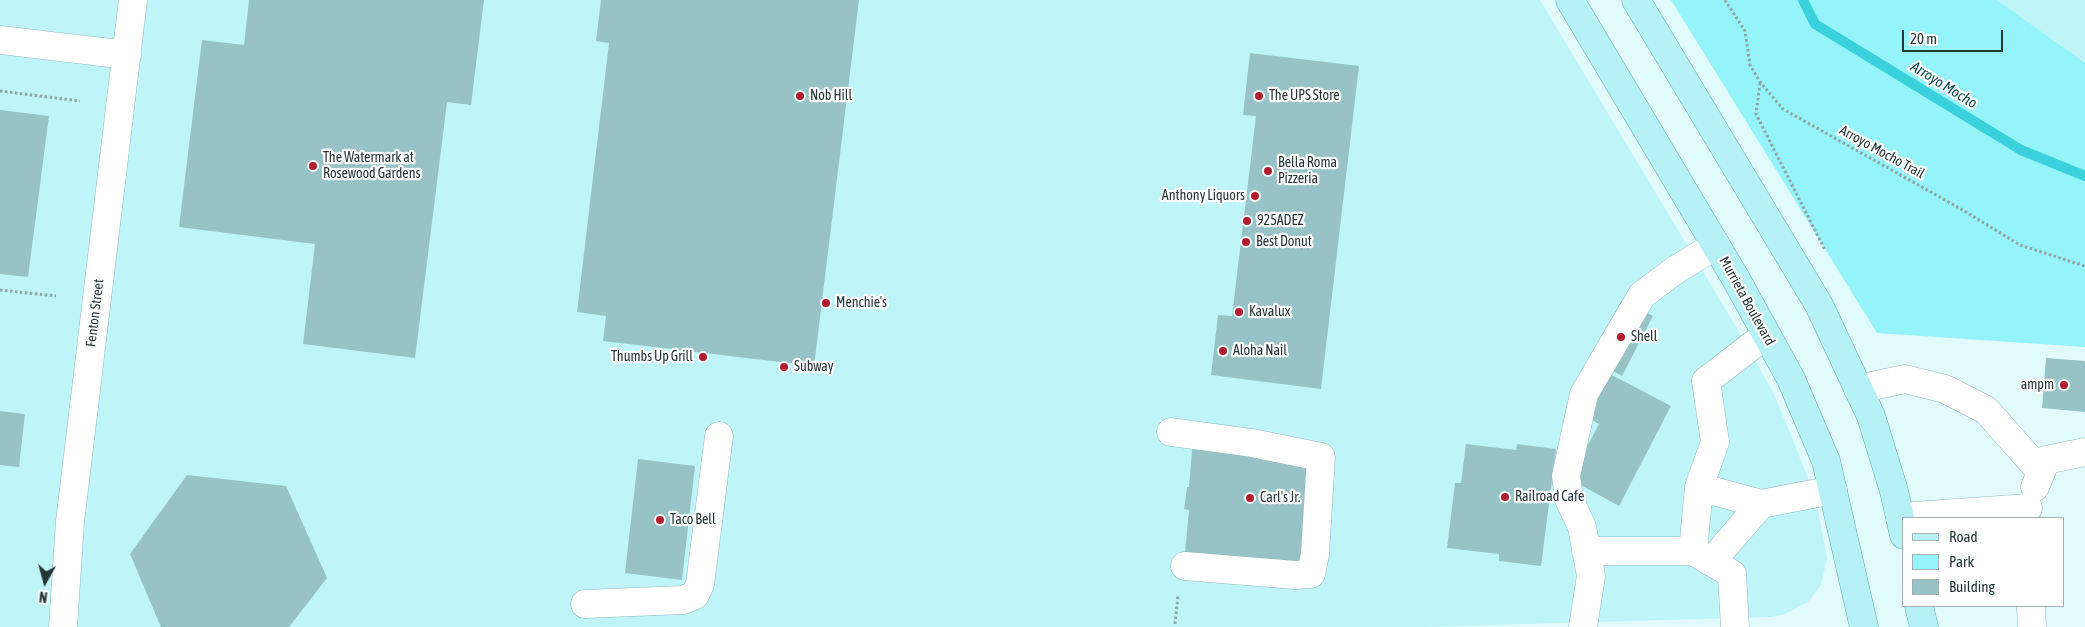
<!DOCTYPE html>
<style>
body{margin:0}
#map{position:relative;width:2085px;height:627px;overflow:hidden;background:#e1fbfd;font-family:"Asap Condensed",sans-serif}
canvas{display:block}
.legend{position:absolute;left:1902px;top:517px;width:162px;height:90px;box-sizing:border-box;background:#fff;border:1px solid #a8afaf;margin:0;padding:6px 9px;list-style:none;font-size:15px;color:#253637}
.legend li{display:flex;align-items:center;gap:10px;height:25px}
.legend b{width:25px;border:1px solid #a8afaf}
.north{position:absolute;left:20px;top:557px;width:50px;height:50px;-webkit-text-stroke:4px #fff;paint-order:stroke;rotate:187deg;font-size:14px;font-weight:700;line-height:20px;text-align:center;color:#253637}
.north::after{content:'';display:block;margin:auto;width:18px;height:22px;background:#253637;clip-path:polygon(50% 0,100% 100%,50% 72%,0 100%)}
.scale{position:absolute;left:1902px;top:30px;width:101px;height:22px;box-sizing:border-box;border:2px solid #253637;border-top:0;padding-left:6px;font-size:15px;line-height:18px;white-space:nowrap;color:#253637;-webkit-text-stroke:4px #fff;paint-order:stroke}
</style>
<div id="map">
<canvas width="2085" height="627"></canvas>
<ul class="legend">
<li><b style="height:6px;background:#b6f1f5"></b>Road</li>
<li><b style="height:14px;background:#95f3fa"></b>Park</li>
<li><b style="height:14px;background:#98c3c6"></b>Building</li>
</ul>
<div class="north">N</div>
<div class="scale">20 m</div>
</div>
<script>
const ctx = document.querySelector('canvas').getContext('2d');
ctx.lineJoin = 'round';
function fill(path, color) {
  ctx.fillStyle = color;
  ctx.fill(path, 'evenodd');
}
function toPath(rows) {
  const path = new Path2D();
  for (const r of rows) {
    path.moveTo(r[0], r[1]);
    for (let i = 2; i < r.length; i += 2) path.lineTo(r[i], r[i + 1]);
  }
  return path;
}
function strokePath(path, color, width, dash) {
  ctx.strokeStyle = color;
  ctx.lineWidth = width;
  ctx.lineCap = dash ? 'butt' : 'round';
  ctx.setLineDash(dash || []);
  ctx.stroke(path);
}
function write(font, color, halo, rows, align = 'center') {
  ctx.font = font + ' "Asap Condensed",sans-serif';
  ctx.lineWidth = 4.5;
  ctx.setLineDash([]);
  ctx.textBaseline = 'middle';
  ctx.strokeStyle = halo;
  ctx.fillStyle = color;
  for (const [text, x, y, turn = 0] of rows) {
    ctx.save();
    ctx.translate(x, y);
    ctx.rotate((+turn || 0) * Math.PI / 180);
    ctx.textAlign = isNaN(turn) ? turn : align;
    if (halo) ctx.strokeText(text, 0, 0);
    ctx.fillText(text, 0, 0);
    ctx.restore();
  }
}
fill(toPath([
 [0,0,1540,0,1741,335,1775,396,1815,495,1827,558,1821,585,1808,602,1785,614,1771,617,1425,627,0,627],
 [1997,0,2085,0,2085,63,2083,62]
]), '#bff5f9');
fill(toPath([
 [1671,0,1997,0,2085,63,2085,347,1877,333]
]), '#95f3fa');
strokePath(toPath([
 [1803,0,1815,24,2021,150,2085,176]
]), '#39d1db', 10);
fill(toPath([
 [249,0,484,0,471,105,447,102,415,358,303,344,315,244,179,227,202,40,244,45],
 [601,0,859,0,814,366,603,341,606,316,577,312,609,43,596,41],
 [1250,53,1359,66,1321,389,1211,375,1218,315,1232,316,1256,116,1243,115],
 [0,110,49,116,28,277,0,274],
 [1622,300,1653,316,1622,376,1589,358],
 [2046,358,2085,361,2085,412,2042,408],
 [1610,374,1671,406,1619,506,1570,479,1599,424,1586,417],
 [0,411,25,414,19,467,0,465],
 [1193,440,1318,469,1305,568,1185,552,1189,510,1184,509,1187,487,1189,487],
 [1466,444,1516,450,1517,444,1556,449,1541,566,1499,561,1499,554,1447,548,1455,483,1461,483],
 [638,459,695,466,682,580,625,573],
 [187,475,286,486,327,578,289,627,161,627,130,554]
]), '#98c3c6');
const minor = toPath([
 [0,40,127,55],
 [1766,335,1706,381,1715,442,1699,487,1761,504,1833,490],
 [1858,389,1905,379,1945,389,1986,410,2041,472],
 [1171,432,1252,443,1321,457,1315,554,1311,574,1295,575,1185,566],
 [2035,487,2046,460,2085,452],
 [1900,517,2028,508],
 [1586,551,1693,551,1732,574,1735,627],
 [1693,551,1699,487],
 [1711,562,1761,504],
 [585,604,683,600,695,595,700,584,719,436],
 [2031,606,2032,627],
 [63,627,70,522,133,0],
 [1583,627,1591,576,1582,527,1569,499,1566,476,1584,394,1642,295,1674,271,1716,245]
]);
const major = toPath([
 [1570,0,1736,279,1791,379,1826,461,1864,627],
 [1636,0,1819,305,1871,416,1894,491,1904,535],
 [1919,606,1924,627]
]);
strokePath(minor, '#8fbabd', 29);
strokePath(major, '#64aaaf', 29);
strokePath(toPath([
 [1725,0,1745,31,1750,65,1760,82,1783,109,1961,209,2020,245,2085,266],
 [1760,83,1756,114,1825,250],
 [0,91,80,101],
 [0,290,56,296],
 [1175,624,1178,595]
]), '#8ea4a5', 3, [2.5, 2.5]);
strokePath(minor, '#fff', 28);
strokePath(major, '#b6f1f5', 28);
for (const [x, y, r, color] of [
 [800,96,5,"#b01d2f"],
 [1259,96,5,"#b01d2f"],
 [313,166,5,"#b01d2f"],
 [1268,171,5,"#b01d2f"],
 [1255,196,5,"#b01d2f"],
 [1247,221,5,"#b01d2f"],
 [1246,242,5,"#b01d2f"],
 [826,303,5,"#b01d2f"],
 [1239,312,5,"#b01d2f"],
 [1621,337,5,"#b01d2f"],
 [1223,351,5,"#b01d2f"],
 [703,357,5,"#b01d2f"],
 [784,367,5,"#b01d2f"],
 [2064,385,5,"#b01d2f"],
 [1505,497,5,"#b01d2f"],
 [1250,498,5,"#b01d2f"],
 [660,520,5,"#b01d2f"]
]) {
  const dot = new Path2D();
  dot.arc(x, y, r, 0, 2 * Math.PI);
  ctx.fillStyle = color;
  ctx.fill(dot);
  strokePath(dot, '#fff', 2);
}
write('14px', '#253637', '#fff', [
 ["Nob Hill",810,96],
 ["The UPS Store",1269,96],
 ["The Watermark at",323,158],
 ["Rosewood Gardens",323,174],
 ["Bella Roma",1278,163],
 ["Pizzeria",1278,179],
 ["Anthony Liquors",1245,196,"right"],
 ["925ADEZ",1257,221],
 ["Best Donut",1256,242],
 ["Menchie's",836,303],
 ["Kavalux",1249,312],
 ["Shell",1631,337],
 ["Aloha Nail",1233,351],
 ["Thumbs Up Grill",693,357,"right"],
 ["Subway",794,367],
 ["ampm",2054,385,"right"],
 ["Railroad Cafe",1515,497],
 ["Carl's Jr.",1260,498],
 ["Taco Bell",670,520]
], 'left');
write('14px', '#253637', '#fff', [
 ["Arroyo Mocho Trail",1882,152,29],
 ["Murrieta Boulevard",1747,301,61],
 ["Fenton Street",95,313,-83]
]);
write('italic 15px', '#0f4e53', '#fff', [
 ["Arroyo Mocho",1944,85,32]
]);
</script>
